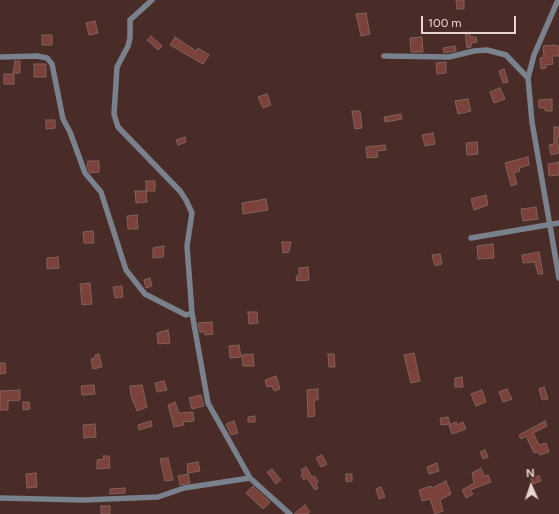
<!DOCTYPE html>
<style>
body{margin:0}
#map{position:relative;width:559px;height:514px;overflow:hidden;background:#492c27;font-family:Figtree,sans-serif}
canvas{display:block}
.north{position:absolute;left:511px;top:466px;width:40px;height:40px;-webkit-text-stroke:3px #492c27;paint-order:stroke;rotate:357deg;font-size:11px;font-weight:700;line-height:16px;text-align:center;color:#e8d4d1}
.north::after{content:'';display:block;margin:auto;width:14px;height:18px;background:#e8d4d1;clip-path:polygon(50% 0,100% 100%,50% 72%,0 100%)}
.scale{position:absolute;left:421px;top:16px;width:95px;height:18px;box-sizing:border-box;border:2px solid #e8d4d1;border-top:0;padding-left:5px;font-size:12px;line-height:14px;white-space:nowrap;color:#e8d4d1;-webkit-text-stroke:3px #492c27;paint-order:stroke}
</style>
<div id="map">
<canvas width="559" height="514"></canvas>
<div class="north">N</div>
<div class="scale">100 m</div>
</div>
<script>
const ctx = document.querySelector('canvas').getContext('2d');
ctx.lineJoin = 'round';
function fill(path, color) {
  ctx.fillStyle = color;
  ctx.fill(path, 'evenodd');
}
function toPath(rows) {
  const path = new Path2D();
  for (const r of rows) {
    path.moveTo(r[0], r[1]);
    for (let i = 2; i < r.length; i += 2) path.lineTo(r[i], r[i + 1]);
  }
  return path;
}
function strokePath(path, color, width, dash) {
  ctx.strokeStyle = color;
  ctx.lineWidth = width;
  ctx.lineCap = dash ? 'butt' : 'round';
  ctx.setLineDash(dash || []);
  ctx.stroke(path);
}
const building = toPath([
 [456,0,464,0,464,9,457,9,456,0],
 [366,13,370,34,361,36,356,14,366,13],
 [95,21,98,33,89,35,86,23,95,21],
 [470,32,470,37,476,37,477,42,471,43,471,47,467,48,465,33,470,32],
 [42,35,52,35,52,45,42,45,42,35],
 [151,36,162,46,158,50,147,40,151,36],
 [175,37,196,51,198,48,209,55,203,64,170,45,175,37],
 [422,37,423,52,411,52,410,38,422,37],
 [554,45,559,46,559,56,552,56,553,64,546,65,546,68,541,69,540,58,544,57,543,46,554,45],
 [455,46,456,51,444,53,443,48,455,46],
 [15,61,20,61,20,73,13,73,15,61],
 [446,62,446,73,437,74,436,63,446,62],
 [34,64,46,64,46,77,34,77,34,64],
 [504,69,508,82,503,83,499,71,504,69],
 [4,74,14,74,14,84,4,84,4,74],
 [500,88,505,99,494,103,490,92,500,88],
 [267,94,271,105,263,108,258,97,267,94],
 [468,99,471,111,458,114,455,101,468,99],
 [552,99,552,111,545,111,545,108,539,108,539,100,552,99],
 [352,111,360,111,362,128,355,129,352,111],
 [401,114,402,119,385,122,384,117,401,114],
 [46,120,55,120,55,128,46,129,46,120],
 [554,127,559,127,559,137,557,137,559,153,551,155,549,145,554,144,554,127],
 [433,133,435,144,425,146,422,135,433,133],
 [185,137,186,142,178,145,176,140,185,137],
 [477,142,478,154,467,155,466,143,477,142],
 [385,145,386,150,377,151,378,157,367,158,366,147,385,145],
 [528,157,529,165,519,168,520,171,514,173,517,184,511,186,505,163,528,157],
 [88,161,99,161,99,172,90,173,87,167,88,161],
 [559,162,559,175,549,176,548,164,559,162],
 [146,181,155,181,155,191,146,191,146,181],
 [135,191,146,191,147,202,136,203,135,191],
 [486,195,488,205,474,210,471,199,486,195],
 [266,199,268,210,243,214,242,203,266,199],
 [536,207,538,219,523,221,521,209,536,207],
 [137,215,138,229,128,229,127,216,137,215],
 [93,231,94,243,84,243,83,232,93,231],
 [282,242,291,242,289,252,283,253,282,242],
 [493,244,494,258,478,259,477,246,493,244],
 [164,246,163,257,153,258,153,248,164,246],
 [539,252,543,274,538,274,535,262,523,263,522,255,539,252],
 [440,254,442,264,435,266,432,255,440,254],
 [58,257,59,268,47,269,47,258,58,257],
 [308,267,309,280,297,281,296,276,299,276,299,268,308,267],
 [150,278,152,286,146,288,144,280,150,278],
 [90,283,92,304,82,305,80,284,90,283],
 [122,286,123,297,115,298,113,287,122,286],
 [248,312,257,312,258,323,249,324,248,312],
 [212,322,213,334,205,335,205,332,200,332,198,323,212,322],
 [168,330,170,343,158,344,157,333,168,330],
 [239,345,241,357,230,358,229,346,239,345],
 [414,353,420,381,411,383,404,355,414,353],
 [99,354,102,367,93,369,91,359,95,358,95,355,99,354],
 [253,354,254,366,243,366,242,355,253,354],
 [328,354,334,354,335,367,329,367,328,354],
 [0,363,5,363,6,373,0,374,0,363],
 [276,376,280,389,274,391,272,386,267,387,265,380,276,376],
 [462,377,463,387,455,387,455,378,462,377],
 [164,381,167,390,157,392,155,383,164,381],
 [94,385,95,394,82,395,81,386,94,385],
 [142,385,147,407,137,411,131,396,130,386,142,385],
 [544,387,548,399,542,400,539,389,544,387],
 [318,389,318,400,314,400,315,416,308,417,307,390,318,389],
 [507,389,512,399,503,402,499,392,507,389],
 [20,390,20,400,8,401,8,410,0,410,0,391,20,390],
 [482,390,486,402,476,406,471,394,482,390],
 [201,395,204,406,192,409,189,398,201,395],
 [23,402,29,402,30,409,23,410,23,402],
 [175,402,179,413,193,412,194,421,183,422,184,425,174,427,168,405,175,402],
 [255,416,255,422,248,422,248,417,255,416],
 [448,417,450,424,441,425,440,418,448,417],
 [151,421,152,426,139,430,138,425,151,421],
 [234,421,238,433,231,435,226,424,234,421],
 [545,421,547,426,533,433,539,445,546,443,549,452,540,455,538,452,534,453,526,436,521,439,519,435,545,421],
 [456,422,457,425,463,422,466,429,452,434,449,425,456,422],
 [95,424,96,437,84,438,83,425,95,424],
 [485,450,488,457,483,459,480,452,485,450],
 [322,455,327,464,321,467,316,458,322,455],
 [103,456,109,456,110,468,97,469,97,460,104,459,103,456],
 [168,458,173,480,165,481,160,459,168,458],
 [198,462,200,471,188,473,187,464,198,462],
 [437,463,439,471,429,474,427,467,437,463],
 [306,467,312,477,314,476,318,482,316,484,318,488,315,490,307,478,304,480,301,475,303,474,301,470,306,467],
 [481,468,484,476,488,475,491,482,470,490,473,494,466,498,462,490,474,483,472,473,481,468],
 [272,469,281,480,276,484,267,472,272,469],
 [36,473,37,487,27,488,26,474,36,473],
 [188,474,190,483,180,485,178,476,188,474],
 [346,474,352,474,352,481,346,482,346,474],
 [539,476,541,481,533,484,531,478,539,476],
 [446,481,451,494,440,500,443,511,435,514,430,499,422,501,419,490,431,486,432,488,446,481],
 [253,486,270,502,263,509,246,493,253,486],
 [381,487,385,497,379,499,376,489,381,487],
 [125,488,125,493,110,494,110,489,125,488],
 [305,505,310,512,307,514,294,514,305,505],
 [101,506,110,506,110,514,101,514,101,506]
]);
fill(building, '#7a423a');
strokePath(building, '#82615b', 1);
strokePath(toPath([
 [152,0,130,20,130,38,128,46,117,67,114,114,118,127,180,191,186,200,192,213,187,246,192,313,208,403,250,478,290,514],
 [558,0,534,55,528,78,532,122,559,278],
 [384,56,449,57,474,51,487,50,506,55,528,78],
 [1,57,37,56,47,58,52,64,63,119,70,132,85,173,101,192,126,270,145,294,186,315,192,313],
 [471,238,559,223],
 [0,498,83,500,158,497,184,488,250,478]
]), '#79818c', 5.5);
</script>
